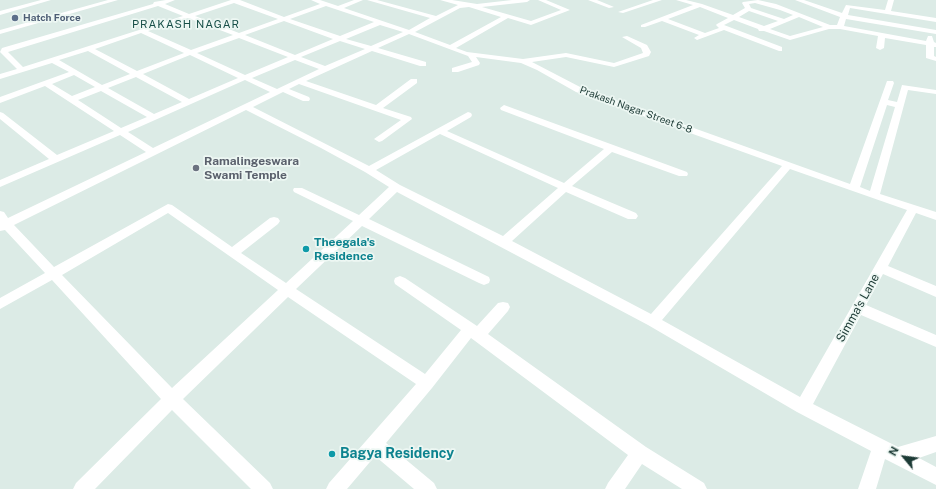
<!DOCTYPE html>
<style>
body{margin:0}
#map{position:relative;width:936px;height:489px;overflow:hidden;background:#dcebe6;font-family:"Public Sans",sans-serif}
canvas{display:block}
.north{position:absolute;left:884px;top:437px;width:40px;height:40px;-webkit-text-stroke:3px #edf7f3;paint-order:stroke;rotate:299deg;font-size:11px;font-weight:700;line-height:16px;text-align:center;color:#1d3b36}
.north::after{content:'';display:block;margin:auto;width:14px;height:18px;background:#1d3b36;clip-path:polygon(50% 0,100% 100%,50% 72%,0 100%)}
</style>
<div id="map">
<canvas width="936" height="489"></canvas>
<div class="north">N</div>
</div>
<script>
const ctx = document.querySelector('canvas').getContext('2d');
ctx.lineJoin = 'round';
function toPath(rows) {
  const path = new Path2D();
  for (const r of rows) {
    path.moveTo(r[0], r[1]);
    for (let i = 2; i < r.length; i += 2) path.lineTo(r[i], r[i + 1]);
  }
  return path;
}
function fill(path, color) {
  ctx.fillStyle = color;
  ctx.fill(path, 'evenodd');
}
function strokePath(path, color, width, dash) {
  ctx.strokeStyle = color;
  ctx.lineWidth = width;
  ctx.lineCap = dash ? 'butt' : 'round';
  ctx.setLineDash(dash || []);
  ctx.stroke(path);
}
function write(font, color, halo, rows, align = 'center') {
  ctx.font = font + ' "Public Sans",sans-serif';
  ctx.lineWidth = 3.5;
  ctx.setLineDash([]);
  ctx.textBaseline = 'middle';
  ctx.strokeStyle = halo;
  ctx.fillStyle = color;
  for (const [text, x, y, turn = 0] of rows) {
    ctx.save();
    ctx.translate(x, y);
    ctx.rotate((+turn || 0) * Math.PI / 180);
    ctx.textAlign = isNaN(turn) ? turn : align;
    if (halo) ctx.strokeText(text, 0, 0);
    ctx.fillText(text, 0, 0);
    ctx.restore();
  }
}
fill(toPath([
 [41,0,51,0,0,15,0,11,41,0],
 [108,0,118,0,0,34,0,30,108,0],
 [166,0,175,0,165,4,189,14,231,0,240,0,284,17,320,4,311,0,320,0,338,6,354,0,363,0,344,8,409,30,430,18,367,0,377,0,436,16,458,5,440,0,452,0,477,4,512,0,530,0,527,2,482,7,531,21,561,10,538,0,546,0,570,10,531,25,508,18,456,48,467,52,523,59,566,53,614,63,643,53,641,48,622,37,627,36,647,45,651,52,649,56,614,67,566,57,532,62,582,88,850,184,887,81,893,81,894,83,888,100,897,102,902,85,936,90,936,94,908,90,880,194,936,212,936,220,916,213,888,266,936,286,936,297,883,274,866,305,936,335,936,347,861,315,813,404,898,447,936,436,936,452,919,458,936,467,936,485,885,459,876,489,858,489,871,451,797,412,648,325,397,192,369,219,489,277,490,280,489,283,484,285,479,283,362,226,296,289,425,374,461,330,395,284,394,281,395,278,400,276,405,278,477,326,498,303,503,302,508,303,510,307,508,311,488,334,646,447,704,483,707,489,682,489,642,464,625,489,605,489,608,483,628,455,471,338,432,388,386,443,434,483,437,489,414,489,375,456,347,489,326,489,329,483,416,384,288,297,183,399,270,483,273,489,251,489,172,410,95,489,73,489,76,483,161,399,52,280,0,309,0,298,45,273,5,230,0,231,0,211,4,212,8,218,146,152,120,135,0,187,0,180,49,159,0,119,0,112,3,113,57,155,114,131,45,86,0,103,0,97,69,72,52,63,0,79,0,74,17,69,0,52,2,48,153,4,154,2,166,0],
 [234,3,278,19,239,33,195,16,234,3],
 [158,6,183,16,23,67,8,52,158,6],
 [326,6,374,22,340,36,290,19,326,6],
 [469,7,501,17,450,45,415,32,460,8,469,7],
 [188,18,233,35,191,50,148,31,188,18],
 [284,21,333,39,295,55,245,35,284,21],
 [380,25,403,32,371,46,346,39,380,25],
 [141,33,184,53,137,71,95,49,141,33],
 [409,34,468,56,472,62,452,68,452,72,458,72,479,65,480,63,476,57,521,63,537,70,576,92,782,166,651,314,512,241,566,192,628,219,636,219,638,216,636,213,572,186,612,152,679,176,687,176,688,174,687,172,504,105,500,108,501,110,604,149,564,183,447,131,471,117,472,115,471,113,468,112,369,166,253,107,283,92,303,101,309,101,310,99,309,97,289,89,299,84,401,120,374,139,379,142,382,141,412,119,411,117,383,108,417,83,417,79,411,79,376,105,306,81,372,51,420,66,426,66,426,62,378,48,409,34],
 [239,38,288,57,245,75,197,53,239,38],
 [340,41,365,49,325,66,301,57,340,41],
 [88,51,130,74,102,85,59,60,88,51],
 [190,55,238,78,189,99,143,74,190,55],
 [295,60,319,69,277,89,252,78,295,60],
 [74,75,95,87,72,96,52,84,74,75],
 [136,77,182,102,154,114,108,88,136,77],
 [245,80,270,92,153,148,128,132,245,80],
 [101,91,147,117,121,128,78,100,101,91],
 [887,105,895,107,870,191,860,187,887,105],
 [246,110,321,148,365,172,389,187,359,215,302,188,294,188,293,190,294,192,353,221,286,283,241,253,278,224,280,221,278,218,274,217,270,218,232,247,172,205,168,204,54,267,14,225,246,110],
 [440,134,558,188,503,236,400,185,376,170,440,134],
 [790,169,907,210,800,397,662,320,790,169],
 [168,213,278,290,172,388,62,275,168,213],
 [588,0,597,0,614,7,609,8,588,0],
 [653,0,662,0,623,13,618,12,653,0],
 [676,0,686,0,702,4,733,15,745,8,742,3,743,2,758,0,776,4,830,25,837,25,840,17,795,0,804,0,842,13,846,5,885,10,888,0,894,0,891,11,936,18,936,22,850,8,848,15,936,30,936,34,846,19,844,26,926,41,928,36,932,36,934,42,936,43,936,47,934,47,934,56,936,57,936,61,926,58,926,45,885,38,884,48,880,50,876,48,878,36,840,29,829,29,790,40,764,31,759,31,758,29,734,20,724,25,782,47,782,51,779,51,724,30,697,40,694,38,699,35,662,21,645,27,641,27,641,25,693,5,676,0],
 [755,3,780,10,793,15,784,19,751,8,749,4,755,3],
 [700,7,728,18,717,24,716,25,719,28,705,33,668,19,700,7],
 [749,11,778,21,764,26,739,17,749,11],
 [799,17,823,27,790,36,770,29,799,17]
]), '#fff');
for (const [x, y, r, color] of [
 [15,18,4,"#5c6f8a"],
 [196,168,4,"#6b7280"],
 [306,249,4,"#0f9aa8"],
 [332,454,4,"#0f9aa8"]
]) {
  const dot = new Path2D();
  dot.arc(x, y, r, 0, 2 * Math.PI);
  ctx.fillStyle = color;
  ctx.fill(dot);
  strokePath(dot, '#edf7f3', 1.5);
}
write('bold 10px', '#4e5e75', '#edf7f3', [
 ["Hatch Force",23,18]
], 'left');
write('10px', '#1d3b36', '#edf7f3', [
 ["Prakash Nagar Street 6-8",636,110,20]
]);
ctx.letterSpacing = '1px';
write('11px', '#174f48', '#edf7f3', [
 ["PRAKASH NAGAR",186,25]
]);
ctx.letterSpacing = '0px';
write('bold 12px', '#5b616d', '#edf7f3', [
 ["Ramalingeswara",204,161],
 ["Swami Temple",204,175]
], 'left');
write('bold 12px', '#0d838f', '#edf7f3', [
 ["Theegala's",314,242],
 ["Residence",314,256]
], 'left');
write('12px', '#1d3b36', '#edf7f3', [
 ["Simma's Lane",858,308,-61]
]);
write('bold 14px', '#0d838f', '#edf7f3', [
 ["Bagya Residency",340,454]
], 'left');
</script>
